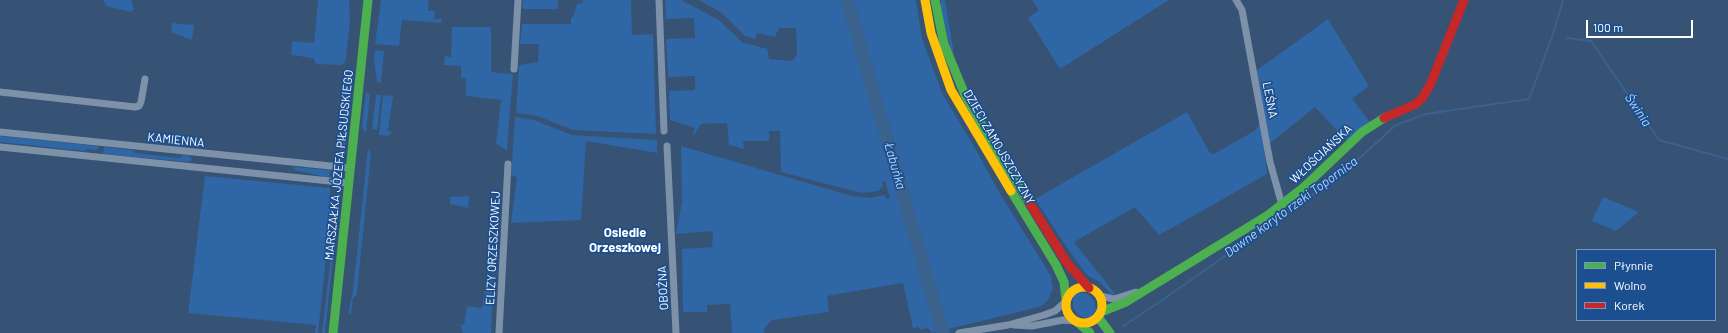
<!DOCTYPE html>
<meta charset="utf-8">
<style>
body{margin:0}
#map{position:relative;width:1728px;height:333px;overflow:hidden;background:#365274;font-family:Barlow,sans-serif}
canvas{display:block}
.legend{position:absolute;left:1576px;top:249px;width:140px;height:72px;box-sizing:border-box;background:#1b4f8f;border:1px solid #7695bc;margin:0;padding:5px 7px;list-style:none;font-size:12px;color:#fff}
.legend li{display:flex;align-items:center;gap:8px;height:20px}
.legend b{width:20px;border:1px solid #7695bc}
.scale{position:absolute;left:1586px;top:20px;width:107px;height:18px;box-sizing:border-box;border:2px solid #fff;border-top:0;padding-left:5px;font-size:12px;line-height:14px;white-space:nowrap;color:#fff;-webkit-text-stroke:3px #1b4f8f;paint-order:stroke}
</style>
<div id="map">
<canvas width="1728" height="333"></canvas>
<ul class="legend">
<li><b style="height:5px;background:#4caf50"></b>Płynnie</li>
<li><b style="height:5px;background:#ffc107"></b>Wolno</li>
<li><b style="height:5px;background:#c62828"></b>Korek</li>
</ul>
<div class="scale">100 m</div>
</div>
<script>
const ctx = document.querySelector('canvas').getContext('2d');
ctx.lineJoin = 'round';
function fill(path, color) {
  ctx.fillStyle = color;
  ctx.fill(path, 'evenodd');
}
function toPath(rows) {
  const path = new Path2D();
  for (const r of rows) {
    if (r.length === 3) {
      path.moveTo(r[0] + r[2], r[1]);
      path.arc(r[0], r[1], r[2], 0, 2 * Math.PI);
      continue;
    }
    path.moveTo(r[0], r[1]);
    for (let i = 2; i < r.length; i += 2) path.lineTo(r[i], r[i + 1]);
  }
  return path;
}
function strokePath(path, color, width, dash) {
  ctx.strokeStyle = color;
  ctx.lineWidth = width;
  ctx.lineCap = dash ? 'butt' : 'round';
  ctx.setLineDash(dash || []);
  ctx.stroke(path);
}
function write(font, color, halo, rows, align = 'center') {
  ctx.font = font + ' Barlow,sans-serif';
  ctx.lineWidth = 3.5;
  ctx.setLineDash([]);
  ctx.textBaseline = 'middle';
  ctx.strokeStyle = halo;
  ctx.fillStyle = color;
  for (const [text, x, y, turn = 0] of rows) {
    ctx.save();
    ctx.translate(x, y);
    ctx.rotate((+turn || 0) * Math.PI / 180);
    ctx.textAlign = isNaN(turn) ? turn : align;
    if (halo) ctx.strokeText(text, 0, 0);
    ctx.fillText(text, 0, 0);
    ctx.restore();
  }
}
fill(toPath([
 [103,0,131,0,134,8,131,12,106,6],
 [318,0,349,0,350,21,346,57,345,62,341,65,316,64,313,58,291,55,292,41,314,43],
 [381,0,429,0,428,11,435,11,434,19,442,19,441,23,402,20,399,46,375,44],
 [523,0,558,0,558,9,522,9],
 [573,0,631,0,632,35,653,34,656,134,573,130,537,116,516,113,519,65,538,62,539,44,520,44,522,24,571,24,571,17,573,17,577,4,583,3,583,0],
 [665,0,681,0,719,20,742,42,767,49,769,59,792,61,797,55,796,28,779,28,775,37,757,33,755,39,745,36,722,13,699,0,916,0,922,39,942,93,975,148,999,192,1051,276,1053,289,1047,302,1039,307,932,333,928,328,920,330,919,327,913,328,903,283,827,296,829,312,772,320,764,329,764,333,732,333,730,304,707,305,707,312,683,312,682,249,712,247,713,231,676,234,682,202,681,146,852,196,870,198,884,195,887,199,890,198,885,181,882,182,883,186,878,191,861,193,781,172,780,131,769,131,769,141,743,141,744,149,729,145,727,123,701,124,694,135,693,134,695,128,670,120,669,91,695,90,695,76,668,77,666,39,695,38,694,18,666,19],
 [941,0,945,0,954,54,952,55,941,9],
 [1032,0,1169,0,1060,69,1028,18,1039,10],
 [1328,19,1369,86,1352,99,1370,122,1346,140,1315,107,1264,148,1267,174,1186,220,1159,235,1135,207,1074,242,1116,295,1111,294,1100,282,1088,276,1074,258,1035,199,1187,112,1210,153,1214,154,1256,130,1260,122,1250,75],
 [172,23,194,25,192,40,171,32],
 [452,27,491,27,491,72,513,74,507,150,496,144,501,100,466,96,466,78,461,78,461,66,444,65,445,56,451,57],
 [375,50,384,51,381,83,377,82,374,61],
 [348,90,351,90,344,156,339,163,347,91],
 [366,92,370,94,366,133,362,127],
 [376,95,381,95,377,130,372,129],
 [383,95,393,96,388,131,393,132,388,136,379,135],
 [515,117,534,120,572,135,657,140,657,153,586,141,581,220,511,223,517,177,511,176],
 [0,136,98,146,98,150,86,149,85,151,0,142],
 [104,147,132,150,135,153,180,158,183,155,190,156,192,160,189,162,103,154],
 [368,148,371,154,357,292,356,296,353,298,351,313,348,314,353,291],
 [294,167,330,170,329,178,295,170,293,168],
 [205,176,330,188,330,220,318,333,315,333,316,325,188,313],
 [336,186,340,193,325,333,322,333,335,221],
 [469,196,468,208,450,204,450,197],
 [1603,197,1639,212,1616,231,1592,221],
 [487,278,493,279,491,333,463,333,460,324,464,325,467,306,482,308],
 [1078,292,1088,294,1095,302,1096,312,1089,319,1078,315,1073,308,1073,298]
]), '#2f66a5');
strokePath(toPath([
 [1567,38,1591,41,1659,140,1728,159],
 [1123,326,1161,301,1343,173,1396,125,1426,114,1529,99,1553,34,1563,0]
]), '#3b618d', 2);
strokePath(toPath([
 [847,0,943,333]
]), '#3b618d', 13);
strokePath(toPath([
 [659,0,664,131],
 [1236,0,1242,10,1270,162,1282,205],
 [514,69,518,0],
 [0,92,135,107,139,106,141,102,145,79],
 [0,132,350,168],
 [667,146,676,333],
 [0,147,349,183],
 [1100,296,1114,299,1136,292],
 [1014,325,1032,326,1063,320,1075,321],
 [499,333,508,164],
 [959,333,1008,325,1044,315,1055,311,1066,301]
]), '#7d92a8', 7);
strokePath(toPath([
 [935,0,944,44,965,95,992,143,1029,202],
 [1011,191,1056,265,1064,282,1066,301],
 [1101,312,1126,302,1268,215,1304,187,1362,132,1384,118],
 [1098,317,1110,333],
 [1077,322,1090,333],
 [333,333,368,0]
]), '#4caf50', 9);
strokePath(toPath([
 [925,0,931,33,951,90,1011,191],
 [1084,305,18]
]), '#ffc107', 9);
strokePath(toPath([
 [1384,118,1416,104,1423,97,1431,83,1464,0],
 [1029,202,1067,263,1089,288]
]), '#c62828', 9);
write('12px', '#fff', '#1b4f8f', [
 ["LEŚNA",1270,100,79],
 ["KAMIENNA",176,140,6],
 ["DZIECI ZAMOJSZCZYZNY",999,147,60],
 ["WŁOŚCIAŃSKA",1321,154,-43],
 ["MARSZAŁKA JÓZEFA PIŁSUDSKIEGO",339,165,-84],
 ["ELIZY ORZESZKOWEJ",493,248,-87],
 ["OBOŹNA",663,288,-93]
]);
write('italic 13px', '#b5d3f5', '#1b4f8f', [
 ["Świnia",1638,110,56],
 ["Łabuńka",895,166,74],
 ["Dawne koryto rzeki Topornica",1291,207,-36]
]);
write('bold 13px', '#fff', '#1b4f8f', [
 ["Osiedle",625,233],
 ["Orzeszkowej",625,248]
]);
</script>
